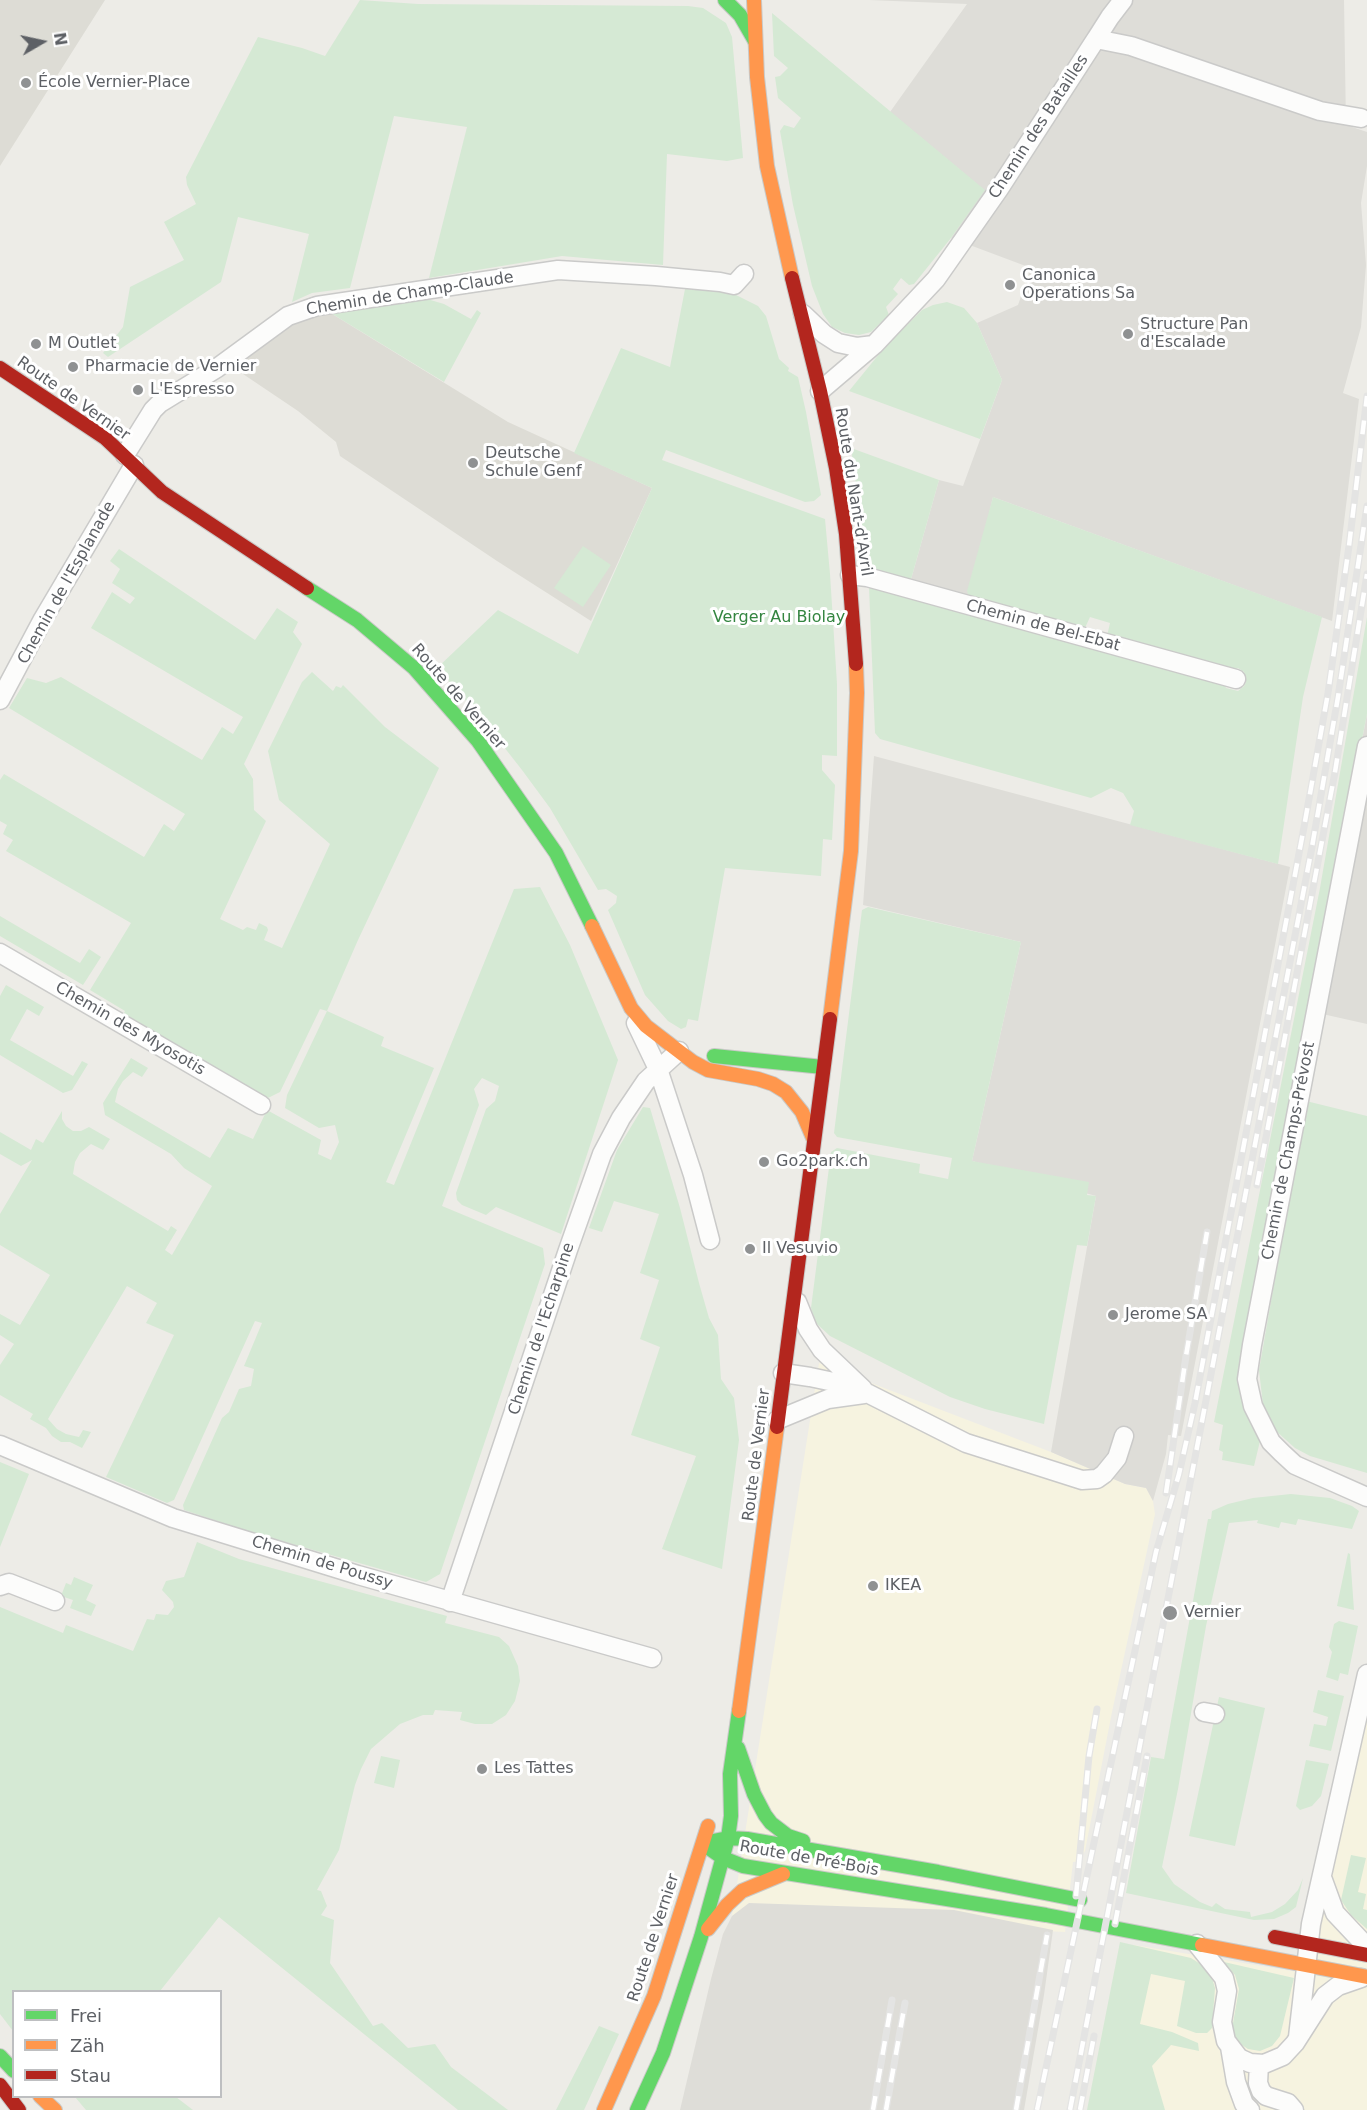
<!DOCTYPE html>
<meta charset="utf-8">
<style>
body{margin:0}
#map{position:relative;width:1367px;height:2110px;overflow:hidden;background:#edece7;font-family:"DejaVu Sans",sans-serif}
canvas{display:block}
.legend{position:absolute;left:12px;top:1990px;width:210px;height:108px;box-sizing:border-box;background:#fff;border:2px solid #bebfc1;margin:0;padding:8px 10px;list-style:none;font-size:18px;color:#5d6065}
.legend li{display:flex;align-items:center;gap:12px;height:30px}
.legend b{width:30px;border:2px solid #bebfc1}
.north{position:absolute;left:12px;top:12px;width:60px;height:60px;-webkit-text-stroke:4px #fff;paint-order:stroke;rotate:81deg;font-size:16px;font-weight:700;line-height:24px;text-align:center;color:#5d6065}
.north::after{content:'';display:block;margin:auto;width:21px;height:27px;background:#5d6065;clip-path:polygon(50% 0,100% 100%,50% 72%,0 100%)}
</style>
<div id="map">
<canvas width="1367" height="2110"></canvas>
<ul class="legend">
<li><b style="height:8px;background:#63d668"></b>Frei</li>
<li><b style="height:8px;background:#ff974d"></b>Zäh</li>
<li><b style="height:8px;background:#b3261e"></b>Stau</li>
</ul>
<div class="north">N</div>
</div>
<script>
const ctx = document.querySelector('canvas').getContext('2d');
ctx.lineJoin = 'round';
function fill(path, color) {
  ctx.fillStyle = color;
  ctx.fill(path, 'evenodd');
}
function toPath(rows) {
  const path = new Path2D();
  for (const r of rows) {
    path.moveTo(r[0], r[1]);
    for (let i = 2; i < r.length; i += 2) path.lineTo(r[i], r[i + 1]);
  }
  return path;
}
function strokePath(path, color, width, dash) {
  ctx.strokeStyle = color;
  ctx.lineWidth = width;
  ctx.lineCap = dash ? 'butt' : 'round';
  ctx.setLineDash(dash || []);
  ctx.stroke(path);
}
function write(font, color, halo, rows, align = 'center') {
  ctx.font = font + ' "DejaVu Sans",sans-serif';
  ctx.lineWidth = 6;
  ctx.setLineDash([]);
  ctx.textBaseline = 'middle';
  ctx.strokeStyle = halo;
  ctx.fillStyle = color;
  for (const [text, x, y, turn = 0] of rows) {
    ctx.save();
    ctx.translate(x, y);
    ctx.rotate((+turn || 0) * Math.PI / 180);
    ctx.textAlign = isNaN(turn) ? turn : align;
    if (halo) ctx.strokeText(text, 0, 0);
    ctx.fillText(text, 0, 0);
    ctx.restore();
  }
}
fill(toPath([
 [819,1363,1051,1452,1125,1484,1146,1488,1153,1501,1155,1514,1112,1712,1085,1851,1079,1861,1073,1862,1065,1932,732,1916],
 [1367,1669,1367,2110,1106,2110,1134,1945,1304,1973]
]), '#f6f3e0');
fill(toPath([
 [869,0,1344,0,1346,125,1367,132,1367,166,1361,203,1366,265,1361,327,1343,393,1359,399,1332,621,993,497,969,598,910,583,939,480,963,486,1002,380,977,323,1018,305,1031,268,951,238,984,190,890,112,967,4],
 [1367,714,1367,1024,1309,1011],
 [874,756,1290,867,1181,1436,1168,1435,1166,1454,1153,1501,1146,1488,1125,1484,1051,1452,1096,1196,972,1161,1021,942,863,905],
 [749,1903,954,1910,1053,1930,1044,1995,1024,2110,680,2110,711,1979,723,1934,732,1916]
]), '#deddd8');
fill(toPath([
 [0,0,105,0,0,166],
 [329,312,508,422,652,488,591,621,497,561,340,456,336,442,298,411,243,374,241,360,303,317]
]), '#dddcd5');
fill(toPath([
 [360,0,418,4,688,6,703,8,726,23,732,37,743,158,727,161,667,154,663,265,562,256,429,278,467,127,394,116,350,288,312,293,292,302,309,234,238,217,221,282,108,357,103,353,123,327,130,287,184,260,164,222,196,204,187,185,186,177,258,37,302,48,325,56],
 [772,13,985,190,951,238,914,284,909,285,901,278,893,289,898,294,886,307,889,315,871,332,859,335,845,333,832,327,823,314,812,286,793,205,780,131,784,125,794,128,801,118,778,98,775,77,780,76,788,68,774,56],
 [685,289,718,291,736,295,758,306,766,316,779,359,789,368,788,371,798,377,806,412,821,495,814,501,805,502,666,450,662,460,825,519,830,574,837,684,837,756,822,755,822,770,835,785,832,840,823,839,821,876,725,868,698,1021,688,1019,686,1027,681,1029,668,1021,645,995,608,910,616,903,617,896,606,889,598,890,550,808,522,770,482,719,437,668,498,610,578,654,652,488,574,453,621,348,670,367],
 [427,299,444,304,471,319,477,310,481,313,444,382,329,312],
 [947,302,964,308,977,323,1002,380,980,439,849,391,884,348,922,310,933,305],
 [851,448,939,480,910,583,873,573,867,565],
 [993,497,1322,617,1303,697,1278,864,1130,825,1134,811,1123,793,1111,788,1091,798,880,739,875,733,869,587,874,584,1223,681,1226,688,1238,691,1244,686,1246,682,1244,672,1238,668,1229,671,1107,636,1110,623,1090,617,1084,630,969,598,967,591],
 [583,546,611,565,583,607,554,588],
 [119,549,255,640,277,608,298,622,293,632,302,644,244,764,253,779,254,810,266,821,220,919,243,930,247,927,256,930,259,923,267,927,268,930,264,940,282,948,330,844,279,800,268,751,302,682,312,672,333,691,336,686,341,688,343,685,385,727,439,768,358,940,327,1011,384,1037,381,1046,434,1068,386,1182,394,1185,514,889,540,887,570,945,618,1060,561,1234,496,1207,486,1215,462,1205,457,1200,456,1193,486,1109,495,1101,499,1086,482,1078,474,1089,479,1105,442,1206,543,1248,545,1264,440,1574,426,1582,250,1532,184,1510,183,1505,222,1418,229,1412,239,1389,251,1386,254,1369,244,1366,262,1323,255,1321,174,1500,167,1503,106,1477,174,1335,146,1323,157,1303,127,1286,48,1419,57,1429,66,1434,79,1437,83,1430,91,1432,82,1448,70,1442,61,1442,52,1436,46,1428,30,1419,33,1414,0,1395,0,1365,14,1344,0,1335,0,1314,20,1325,50,1275,0,1245,0,1214,32,1160,21,1166,0,1154,0,1132,31,1150,36,1139,43,1143,62,1111,62,1119,66,1126,73,1131,81,1131,89,1127,110,1139,103,1150,91,1144,80,1153,75,1162,73,1174,168,1231,171,1226,177,1230,165,1250,172,1255,212,1186,184,1168,171,1154,105,1115,103,1103,131,1058,148,1068,142,1077,133,1072,123,1081,118,1089,115,1102,210,1158,228,1128,253,1139,267,1110,321,1140,318,1154,331,1160,339,1142,335,1125,319,1128,285,1108,287,1095,327,1011,320,1009,280,1092,268,1098,123,1015,125,1011,90,990,131,923,6,851,13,840,3,834,7,825,0,821,0,780,4,774,144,857,164,824,174,831,185,814,9,708,27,678,46,683,61,677,202,760,222,727,233,734,243,717,91,628,112,592,130,604,135,598,112,583,120,569,110,561],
 [1367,617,1367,714,1329,905,1245,1404,1260,1441,1254,1466,1222,1460,1223,1452,1219,1450,1223,1425,1214,1422,1320,888],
 [868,907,1021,942,972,1161,1089,1182,1087,1195,1096,1196,1087,1246,1077,1245,1044,1424,985,1409,950,1397,830,1336,816,1323,811,1308,831,1152,837,1148,920,1164,919,1173,948,1179,952,1158,837,1137,834,1133,862,910],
 [0,916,80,963,89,949,101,957,83,985,0,936],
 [6,985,44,1007,39,1016,27,1009,10,1040,73,1076,82,1061,88,1064,72,1090,63,1093,0,1055,0,996],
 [1306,1101,1367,1116,1367,1473,1310,1456,1295,1448,1276,1431,1263,1405,1259,1370],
 [643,1107,650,1108,680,1208,699,1283,709,1318,718,1335,721,1379,734,1398,739,1440,722,1569,662,1549,696,1456,631,1435,660,1347,640,1339,659,1280,640,1273,659,1214,614,1201,602,1232,589,1228,617,1150],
 [0,1462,29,1474,0,1547],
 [1291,1494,1330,1498,1352,1506,1359,1511,1352,1529,1298,1519,1296,1525,1281,1522,1279,1528,1257,1523,1258,1520,1229,1523,1206,1626,1178,1789,1162,1867,1174,1884,1200,1902,1212,1907,1216,1903,1225,1909,1250,1912,1251,1917,1272,1912,1285,1904,1298,1890,1303,1878,1296,1907,1288,1913,1274,1919,1254,1920,1126,1893,1151,1757,1164,1759,1208,1519,1211,1519,1212,1511,1228,1504,1253,1498],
 [197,1542,239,1559,447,1616,445,1623,499,1637,509,1646,518,1666,520,1681,515,1701,506,1715,492,1724,475,1724,460,1720,462,1712,435,1710,433,1715,423,1715,400,1724,371,1749,361,1769,355,1785,339,1850,317,1890,321,1891,327,1906,321,1915,334,1920,330,1963,373,2026,382,2023,408,2048,435,2044,451,2067,508,2110,458,2110,219,1917,160,1991,14,1992,13,2031,0,2014,0,1607,63,1633,66,1625,133,1651,147,1619,154,1620,156,1614,168,1615,174,1607,173,1602,162,1590,166,1581,184,1577],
 [1348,1553,1350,1554,1354,1610,1337,1606],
 [74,1577,93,1585,86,1600,96,1605,91,1616,70,1608,73,1600,61,1596,66,1583,71,1585],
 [1339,1621,1358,1626,1348,1675,1340,1673,1338,1681,1326,1677,1332,1652,1329,1647,1334,1624],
 [1318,1690,1344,1696,1331,1751,1309,1746,1314,1724,1326,1726,1328,1717,1313,1712],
 [1219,1697,1265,1708,1235,1846,1189,1836],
 [381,1756,400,1760,394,1788,374,1783],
 [1306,1760,1329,1764,1321,1796,1312,1806,1300,1810,1296,1806],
 [1351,1855,1366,1858,1358,1892,1366,1894,1363,1909,1367,1910,1367,1929,1351,1915,1341,1900],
 [1120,1942,1191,1958,1205,1967,1212,1978,1215,1988,1212,2028,1207,2033,1196,2033,1177,2026,1185,1981,1151,1974,1140,2024,1172,2032,1198,2043,1199,2051,1171,2045,1152,2066,1165,2110,1087,2110],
 [1224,1962,1294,1978,1280,2036,1272,2046,1260,2051,1248,2049,1239,2043,1233,2032,1233,2023,1239,1989,1235,1975],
 [599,2026,619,2034,584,2110,556,2110],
 [75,2097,176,2097,193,2110,86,2110]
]), '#d5e9d4');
const street = toPath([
 [1096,39,1110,17,1123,0],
 [803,314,824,334,838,343,857,347,874,345],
 [820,391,874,345,936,279,999,189,1096,39,1131,46,1320,111,1361,118],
 [125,455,153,410,160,403,217,368,288,316,317,306,558,270,656,276,720,282,734,285,744,274],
 [850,575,867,577,1236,679],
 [0,700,43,619,134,465],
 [1367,746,1252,1345,1247,1379,1253,1406,1271,1442,1282,1453,1295,1465,1367,1497],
 [0,953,261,1105],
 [636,1023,658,1069,693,1175,710,1240],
 [797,1302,808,1329,822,1350,863,1389],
 [783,1373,810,1377,843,1384,869,1394,966,1443,1082,1480,1097,1479,1104,1474,1117,1458,1124,1436],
 [777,1420,828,1399,864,1394],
 [0,1445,173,1518,358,1575,652,1658],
 [0,1586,9,1583,55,1601],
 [450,1602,568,1250,602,1154,621,1118,646,1081,679,1051],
 [1204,1712,1215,1714],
 [1323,1880,1335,1913,1367,1947],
 [1197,1944,1224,1978,1227,1991,1222,2022,1226,2041,1239,2058,1250,2063,1264,2064,1283,2056,1295,2043,1325,1996,1338,1986,1361,1978],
 [1298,2037,1311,1924,1367,1674],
 [1230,2047,1236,2082,1244,2104,1250,2110],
 [1259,2064,1258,2083,1261,2091,1266,2096,1288,2103,1294,2110]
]);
const fast = toPath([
 [725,0,740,15,755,41],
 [307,588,357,620,414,668,478,741,556,853,592,926],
 [714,1056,823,1067],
 [738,1748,754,1794,765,1815,771,1823,788,1836,803,1841],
 [708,1842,728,1838,747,1839,938,1872,1080,1900],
 [703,1844,723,1858,743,1866,1046,1915,1202,1945],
 [0,2056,14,2071],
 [637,2110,663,2053,701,1937,728,1838,731,1816,730,1774,739,1711]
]);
const slow = toPath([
 [754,0,757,77,767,166,792,278],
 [592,926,631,1008,646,1026,693,1062,708,1070,758,1079,773,1084,786,1092,802,1112,814,1140],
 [830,1019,851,851,857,693,856,664],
 [739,1711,777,1427],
 [708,1929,727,1905,742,1891,783,1874],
 [1202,1945,1367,1977],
 [40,2096,55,2110],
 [604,2110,654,1996,708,1826]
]);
const jam = toPath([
 [792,278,820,391,836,468,846,534,856,664],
 [0,368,105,438,162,492,307,588],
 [777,1427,830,1019],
 [1275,1937,1367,1955],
 [0,2085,19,2110]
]);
strokePath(street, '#cacac9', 21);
strokePath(fast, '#c9c9c7', 16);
strokePath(slow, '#c9c9c7', 16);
strokePath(jam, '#c9c9c7', 16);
strokePath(street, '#fcfcfb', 18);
strokePath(fast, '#63d668', 14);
strokePath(slow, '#ff974d', 14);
strokePath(jam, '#b3261e', 14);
const rail = toPath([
 [1257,1185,1335,772,1367,574],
 [1166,1493,1186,1356,1207,1232],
 [1076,1896,1089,1756,1097,1709],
 [1115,1924,1147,1756],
 [873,2110,892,2000],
 [886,2110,905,2003],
 [1016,2110,1047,1935],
 [1037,2110,1156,1552,1179,1474,1195,1403,1304,827,1328,693,1349,546,1367,396],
 [1070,2110,1312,847,1338,697,1367,506],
 [1080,2110,1094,2036]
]);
strokePath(rail, '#e4e4e3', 7);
strokePath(rail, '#fff', 4.5, [14]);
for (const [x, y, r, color] of [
 [26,83,6,"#8f9192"],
 [1010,285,6,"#8f9192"],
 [1128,334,6,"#8f9192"],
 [36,344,6,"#8f9192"],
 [73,367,6,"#8f9192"],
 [138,390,6,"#8f9192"],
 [473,463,6,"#8f9192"],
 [764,1162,6,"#8f9192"],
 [750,1249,6,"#8f9192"],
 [1113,1315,6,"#8f9192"],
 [873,1586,6,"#8f9192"],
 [1170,1613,8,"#8f9192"],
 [482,1769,6,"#8f9192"]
]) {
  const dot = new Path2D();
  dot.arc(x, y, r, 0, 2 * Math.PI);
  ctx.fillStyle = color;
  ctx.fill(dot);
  strokePath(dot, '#fff', 2);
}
write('16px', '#5d6065', '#fff', [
 ["École Vernier-Place",38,83],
 ["Canonica",1022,276],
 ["Operations Sa",1022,294],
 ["Structure Pan",1140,325],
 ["d'Escalade",1140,343],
 ["M Outlet",48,344],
 ["Pharmacie de Vernier",85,367],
 ["L'Espresso",150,390],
 ["Deutsche",485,454],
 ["Schule Genf",485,472],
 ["Go2park.ch",776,1162],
 ["Il Vesuvio",762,1249],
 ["Jerome SA",1125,1315],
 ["IKEA",885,1586],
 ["Vernier",1184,1613],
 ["Les Tattes",494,1769]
], 'left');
write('16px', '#5d6065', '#fff', [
 ["Chemin des Batailles",1039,127,-57],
 ["Chemin de Champ-Claude",410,294,-9],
 ["Route de Vernier",73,399,35],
 ["Route du Nant-d'Avril",853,492,81],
 ["Chemin de l'Esplanade",67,583,-61],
 ["Chemin de Bel-Ebat",1043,626,15],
 ["Route de Vernier",458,697,49],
 ["Chemin des Myosotis",130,1029,30],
 ["Chemin de Champs-Prévost",1289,1151,-79],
 ["Chemin de l'Echarpine",542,1329,-72],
 ["Route de Vernier",757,1455,-83],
 ["Chemin de Poussy",322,1563,17],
 ["Route de Pré-Bois",809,1859,10],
 ["Route de Vernier",654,1938,-72]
]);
write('16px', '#348540', '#fff', [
 ["Verger Au Biolay",779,618]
]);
</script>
